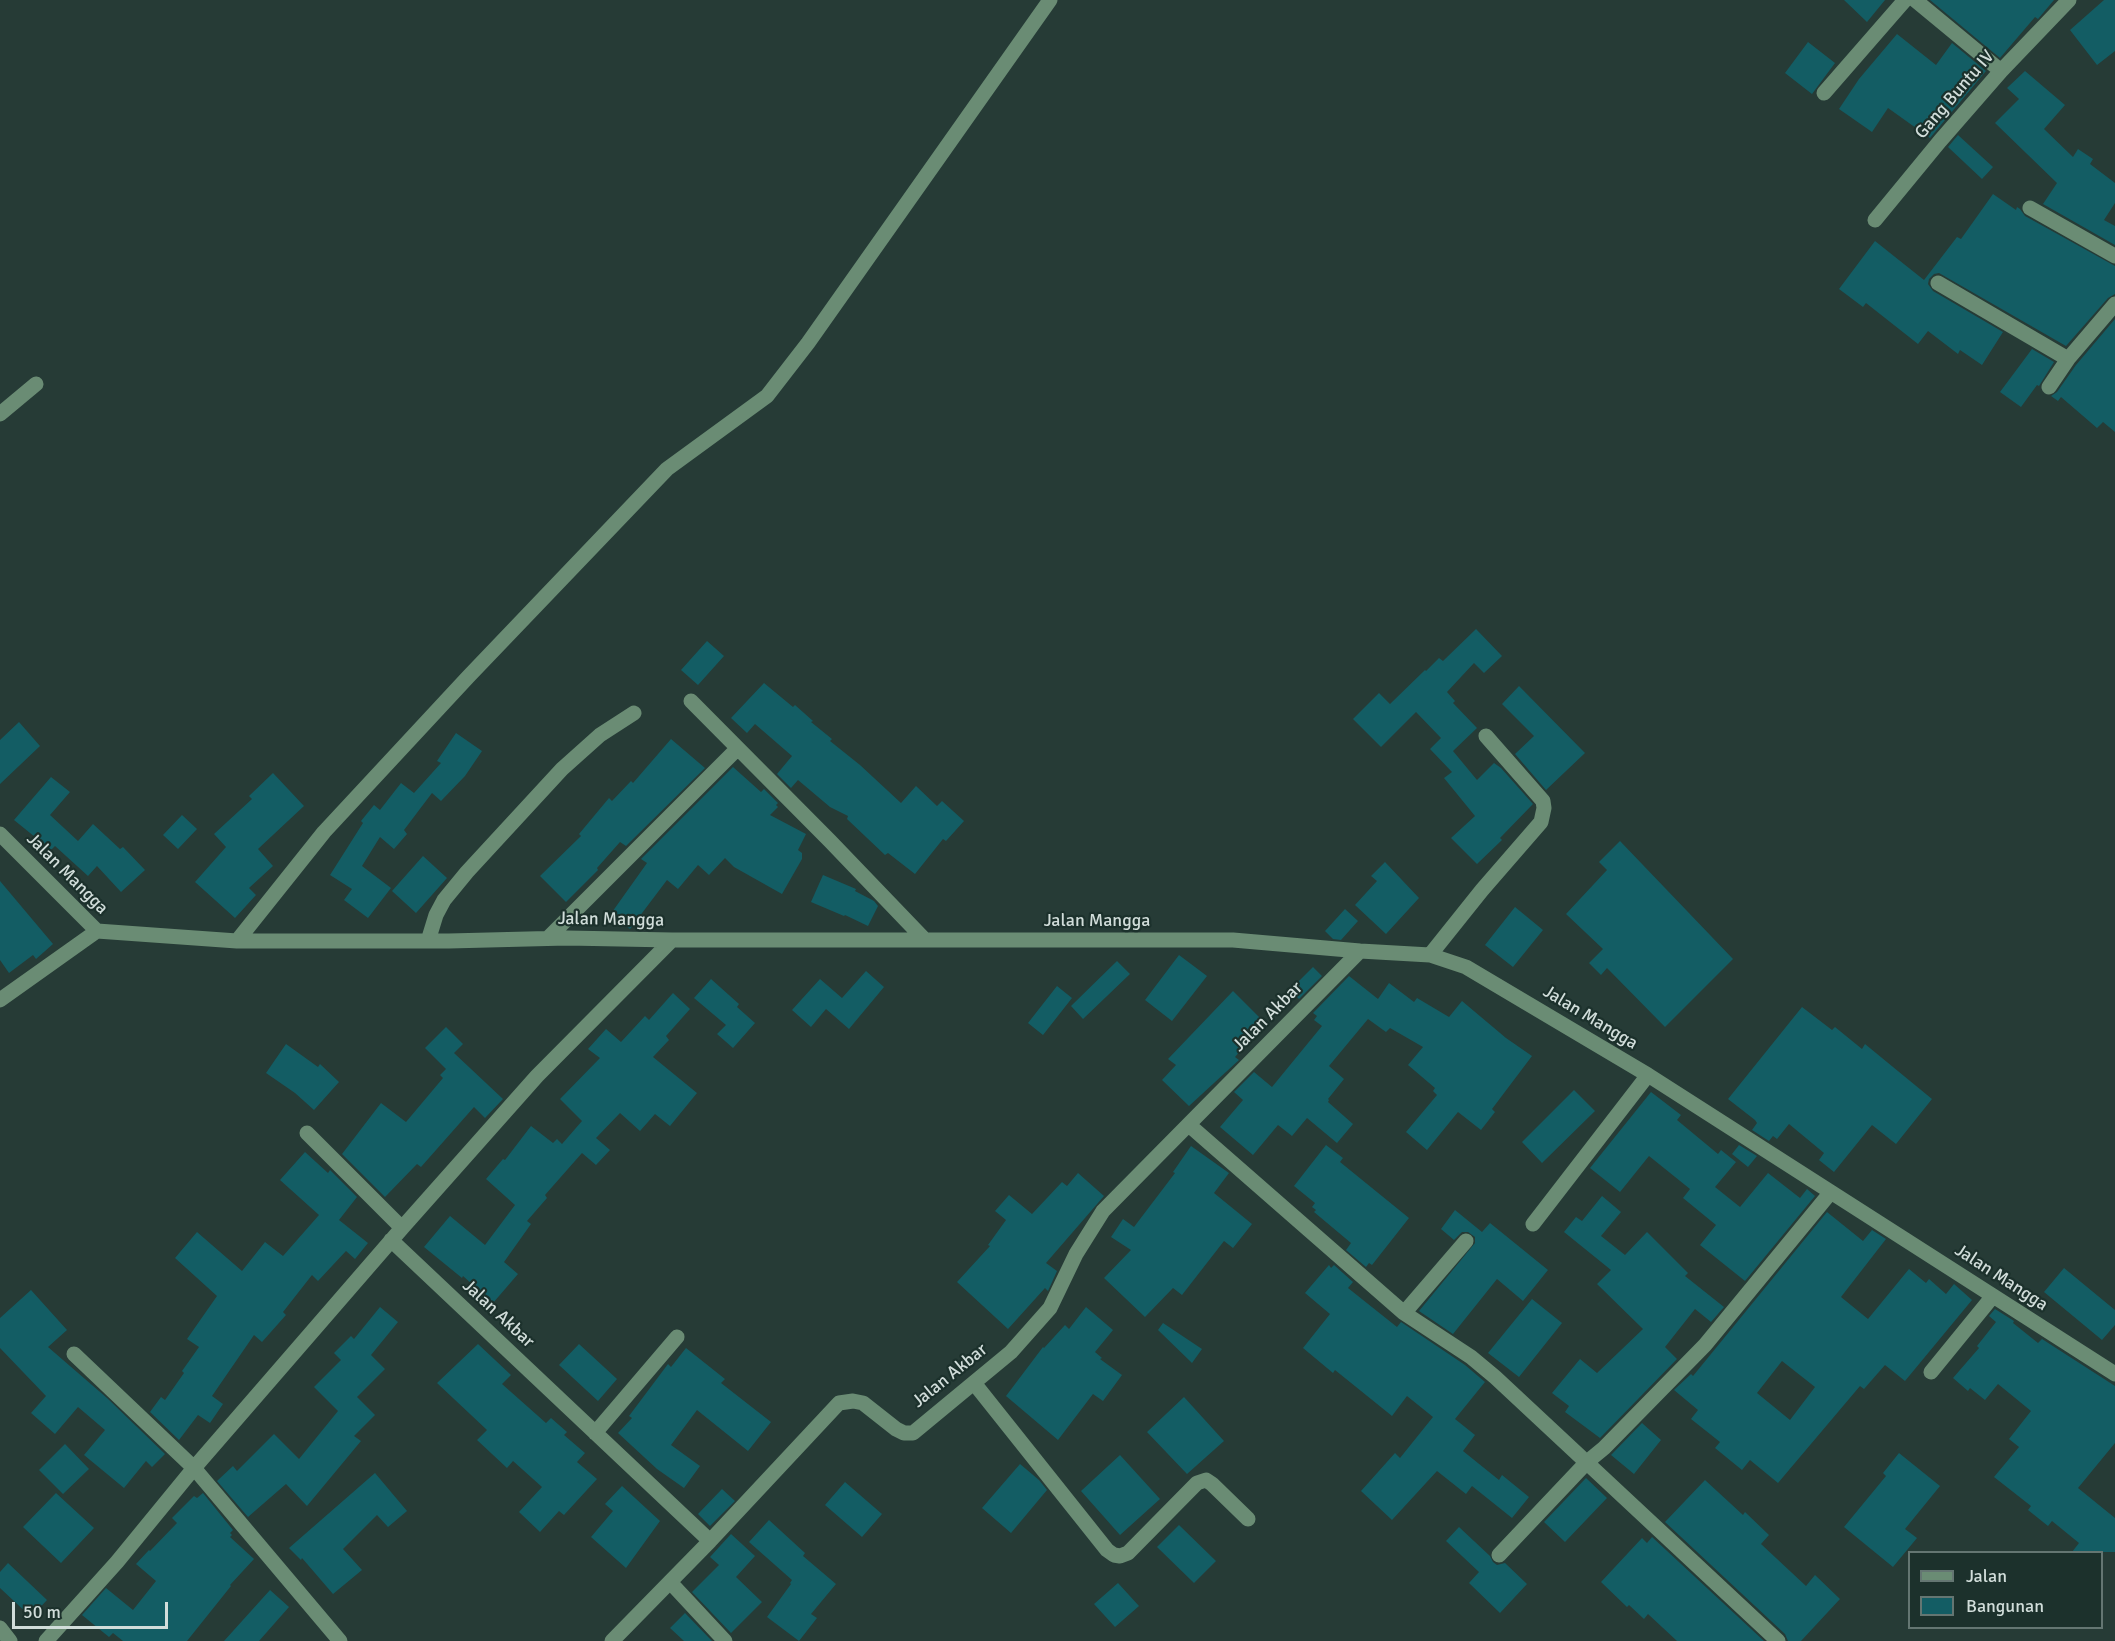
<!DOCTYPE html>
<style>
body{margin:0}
#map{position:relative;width:2115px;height:1641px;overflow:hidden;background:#263b36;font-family:Signika,sans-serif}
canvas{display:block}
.legend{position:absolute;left:1908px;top:1551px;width:195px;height:78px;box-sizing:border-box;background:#1c312c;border:2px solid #647672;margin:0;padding:8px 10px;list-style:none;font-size:18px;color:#d1ddda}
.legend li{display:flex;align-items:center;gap:12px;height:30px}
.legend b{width:30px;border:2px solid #647672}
.scale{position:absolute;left:12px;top:1602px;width:156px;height:27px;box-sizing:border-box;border:3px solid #d1ddda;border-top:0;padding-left:8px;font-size:18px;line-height:21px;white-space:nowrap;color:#d1ddda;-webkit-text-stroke:4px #1c312c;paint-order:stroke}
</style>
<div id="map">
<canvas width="2115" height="1641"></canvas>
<ul class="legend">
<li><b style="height:8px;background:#6a8c74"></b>Jalan</li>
<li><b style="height:16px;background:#135d64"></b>Bangunan</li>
</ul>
<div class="scale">50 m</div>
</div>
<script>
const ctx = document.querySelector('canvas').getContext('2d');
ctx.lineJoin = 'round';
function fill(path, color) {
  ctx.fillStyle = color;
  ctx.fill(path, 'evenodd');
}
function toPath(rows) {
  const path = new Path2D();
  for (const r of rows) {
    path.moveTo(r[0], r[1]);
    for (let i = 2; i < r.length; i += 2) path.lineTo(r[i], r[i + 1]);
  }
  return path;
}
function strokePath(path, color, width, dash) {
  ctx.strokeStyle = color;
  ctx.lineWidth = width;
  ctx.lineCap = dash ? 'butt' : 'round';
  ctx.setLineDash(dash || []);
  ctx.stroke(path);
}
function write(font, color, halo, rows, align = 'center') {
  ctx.font = font + ' Signika,sans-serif';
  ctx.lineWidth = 4.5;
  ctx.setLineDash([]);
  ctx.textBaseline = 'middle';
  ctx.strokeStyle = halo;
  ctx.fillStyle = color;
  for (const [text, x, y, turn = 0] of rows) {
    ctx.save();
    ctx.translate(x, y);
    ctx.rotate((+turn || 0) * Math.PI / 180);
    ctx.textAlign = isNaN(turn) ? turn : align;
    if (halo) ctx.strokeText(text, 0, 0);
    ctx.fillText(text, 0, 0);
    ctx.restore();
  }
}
fill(toPath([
 [1844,0,1885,0,1867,22],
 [1930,0,2054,0,2038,19,2035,17,2000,58],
 [2104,0,2115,0,2115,51,2097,65,2070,30],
 [1897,34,1936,65,1952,43,1986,71,1930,138,1888,108,1872,132,1839,109,1859,79],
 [1808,42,1835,63,1812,94,1785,73],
 [2025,71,2065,105,2044,129,2073,157,2078,149,2093,159,2090,164,2115,183,2115,203,2104,220,2115,226,2115,245,2043,204,2057,183,1995,123,2019,99,2007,88],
 [1958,135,1993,167,1982,179,1948,147],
 [1993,194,2016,210,2017,207,2020,209,2025,216,2115,266,2115,294,2108,298,2066,346,1939,273,1934,274,1929,279,1928,284,1933,291,2003,332,1982,365,1960,350,1958,354,1928,331,1918,344,1866,303,1863,307,1839,289,1875,241,1924,280,1957,237,1961,239],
 [2115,319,2115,432,2103,422,2097,428,2061,397,2058,401,2051,396,2057,392,2076,365],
 [2032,349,2054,362,2039,386,2037,385,2021,407,2000,392],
 [1476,629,1502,656,1484,673,1474,663,1447,692,1455,701,1453,703,1477,728,1453,751,1477,780,1494,763,1501,768,1533,804,1500,838,1502,840,1477,864,1451,838,1475,816,1444,778,1452,772,1430,749,1441,738,1416,712,1381,747,1353,719,1379,693,1390,704,1425,670,1426,671,1439,658,1443,661],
 [707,641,724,656,698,685,681,670],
 [764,683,793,707,795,705,813,721,811,722,832,739,830,741,860,765,901,803,916,786,937,806,942,801,964,821,946,841,943,839,915,874,888,853,885,855,847,819,848,816,830,807,798,780,791,788,777,774,792,756,755,724,747,733,731,718],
 [1519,686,1585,753,1546,790,1515,754,1534,736,1502,704],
 [19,722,40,746,0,784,0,740],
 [456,733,482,751,465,776,441,801,432,793,404,830,407,834,394,849,380,837,362,866,391,888,368,918,344,900,352,889,330,875,363,823,361,821,374,805,380,810,401,783,414,793,441,763,437,761],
 [671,739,705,768,626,846,620,842,597,868,598,870,566,902,540,876,581,836,579,834,609,798,612,801,631,781,633,783],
 [733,767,761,792,764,789,778,803,776,805,778,807,770,815,806,834,798,850,802,853,802,859,782,894,734,867,725,858,709,875,698,865,678,889,667,880,630,929,610,915,647,863,641,859],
 [273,773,304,806,258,849,273,866,249,888,256,895,235,918,195,882,226,847,214,834,252,799,249,796],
 [51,777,70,792,50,815,78,841,93,824,120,849,123,847,145,870,121,892,97,866,88,876,55,846,51,850,14,820],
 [182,815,197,829,178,849,163,835],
 [1620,841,1733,959,1665,1027,1607,968,1601,975,1589,963,1603,949,1566,914,1607,870,1599,862],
 [423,856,447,878,416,913,392,891],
 [1385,862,1419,898,1386,934,1355,905,1377,881,1371,876],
 [823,875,856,889,855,891,874,901,878,906,868,926,845,915,844,916,811,902],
 [0,881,53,944,36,959,33,955,9,973,0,960],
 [1515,907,1543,930,1513,967,1485,945],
 [1345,909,1358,921,1341,940,1333,939,1325,931],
 [1179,955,1207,976,1172,1021,1145,1000],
 [1117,961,1130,974,1083,1019,1071,1006],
 [1313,967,1322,976,1299,999,1290,990],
 [866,971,884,987,849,1029,826,1009,811,1027,792,1010,820,979,842,998],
 [1349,976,1378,999,1389,983,1414,1002,1417,998,1449,1017,1462,1001,1506,1038,1532,1056,1492,1109,1495,1112,1481,1130,1458,1112,1427,1150,1406,1132,1437,1095,1433,1091,1435,1088,1408,1065,1423,1047,1390,1028,1386,1032,1368,1019,1329,1066,1344,1079,1328,1099,1329,1100,1328,1102,1353,1124,1337,1143,1307,1118,1292,1136,1278,1125,1253,1155,1220,1127,1243,1100,1234,1092,1254,1072,1272,1087,1322,1026,1314,1020,1317,1016,1313,1013],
 [711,979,739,1004,737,1007,755,1023,733,1048,717,1034,726,1025,694,998],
 [1057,986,1072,998,1043,1035,1028,1023],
 [1233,991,1260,1018,1243,1036,1249,1041,1235,1057,1239,1060,1189,1106,1162,1080,1176,1065,1168,1059],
 [673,993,690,1009,666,1036,669,1040,653,1057,697,1093,670,1126,655,1114,640,1131,620,1113,596,1138,610,1150,596,1165,582,1153,545,1195,547,1198,527,1221,531,1224,504,1262,518,1274,493,1303,463,1276,462,1278,424,1247,450,1216,485,1245,515,1205,486,1179,503,1159,505,1160,531,1126,553,1143,557,1139,562,1144,582,1121,560,1099,600,1058,588,1049,606,1029,621,1042,645,1016,649,1020],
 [1802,1007,1832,1030,1835,1027,1862,1049,1865,1044,1932,1099,1896,1144,1872,1125,1834,1172,1819,1160,1824,1153,1789,1124,1777,1139,1773,1136,1769,1141,1752,1130,1757,1123,1755,1120,1728,1099],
 [446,1027,463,1044,454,1053,503,1099,485,1118,474,1107,421,1167,417,1164,385,1197,342,1154,381,1103,406,1122,443,1078,440,1075,446,1069,425,1048],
 [286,1044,318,1067,320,1064,339,1082,314,1110,295,1093,266,1073],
 [1574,1090,1595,1111,1542,1163,1522,1142],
 [1651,1092,1681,1115,1677,1120,1718,1154,1721,1150,1736,1162,1715,1187,1740,1207,1768,1173,1800,1198,1807,1189,1815,1196,1745,1281,1700,1245,1716,1225,1683,1198,1690,1189,1649,1156,1620,1192,1590,1168],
 [1326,1145,1343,1158,1340,1162,1409,1218,1372,1265,1369,1263,1366,1267,1346,1250,1351,1243,1314,1212,1316,1210,1312,1207,1315,1203,1294,1186],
 [1739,1145,1757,1156,1748,1167,1732,1154],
 [1191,1146,1229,1173,1214,1193,1252,1224,1233,1248,1224,1241,1182,1295,1173,1288,1145,1317,1104,1278,1131,1250,1111,1237,1123,1219,1134,1227,1175,1173,1173,1172],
 [305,1152,328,1173,330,1170,357,1197,339,1220,368,1243,355,1259,346,1251,318,1281,312,1275,283,1312,286,1315,262,1342,254,1335,212,1396,223,1404,210,1423,198,1415,179,1440,150,1412,161,1397,165,1400,184,1373,182,1371,199,1347,187,1339,217,1296,175,1258,197,1232,242,1271,265,1242,283,1256,319,1215,280,1180],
 [1078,1173,1104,1196,1046,1263,1057,1271,1048,1291,1045,1288,1008,1329,957,1282,990,1246,988,1245,1006,1220,995,1211,1009,1195,1032,1214,1062,1182,1067,1186],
 [1602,1196,1621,1212,1601,1236,1625,1255,1647,1232,1688,1273,1685,1276,1724,1307,1711,1322,1695,1309,1665,1347,1677,1359,1600,1438,1565,1412,1569,1406,1552,1393,1580,1359,1597,1373,1643,1329,1597,1284,1611,1270,1564,1232,1576,1217,1582,1221],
 [1455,1210,1482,1232,1490,1223,1548,1270,1523,1301,1497,1279,1453,1334,1419,1311,1475,1243,1475,1237,1468,1232,1462,1232,1454,1240,1441,1229],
 [1827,1212,1863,1241,1872,1230,1886,1239,1841,1297,1868,1319,1909,1269,1926,1283,1929,1279,1946,1294,1954,1284,1972,1300,1905,1381,1885,1365,1864,1389,1860,1386,1778,1483,1750,1460,1742,1470,1715,1448,1720,1442,1691,1419,1698,1410,1674,1390,1691,1374,1693,1376],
 [1782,1361,1815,1387,1790,1420,1757,1393],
 [1329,1265,1331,1268,1334,1265,1353,1282,1348,1288,1397,1327,1401,1322,1465,1365,1485,1382,1455,1419,1475,1435,1463,1451,1499,1480,1502,1475,1529,1497,1512,1518,1472,1486,1466,1494,1437,1471,1392,1520,1361,1491,1395,1453,1400,1458,1433,1417,1407,1396,1392,1416,1335,1370,1333,1373,1303,1348,1330,1314,1305,1293],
 [2064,1268,2115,1310,2115,1325,2102,1340,2044,1292],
 [31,1290,67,1330,48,1347,107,1398,165,1454,152,1467,146,1461,124,1488,84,1455,105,1430,78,1407,55,1434,31,1413,46,1396,0,1348,0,1318],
 [1532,1299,1562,1323,1519,1377,1488,1353],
 [380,1307,398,1322,371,1355,385,1369,357,1397,375,1415,354,1436,361,1441,307,1506,286,1484,248,1517,217,1481,233,1466,237,1471,274,1434,299,1459,338,1411,314,1387,341,1360,334,1353,351,1336,354,1339],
 [1086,1307,1113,1330,1095,1352,1102,1358,1100,1359,1122,1375,1103,1401,1093,1394,1058,1440,1006,1396,1043,1347,1044,1348,1065,1325,1069,1329],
 [1995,1309,2014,1321,2013,1323,2038,1343,2042,1339,2115,1386,2115,1443,2078,1488,2115,1518,2115,1552,2072,1552,2079,1543,2052,1521,2048,1526,2028,1510,2031,1506,1994,1477,2019,1447,2009,1439,2031,1411,1998,1384,1985,1400,1970,1388,1968,1391,1953,1378,1979,1348,1977,1346,1996,1322,1989,1316],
 [1163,1323,1202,1349,1192,1363,1158,1330],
 [478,1344,511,1375,502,1384,546,1423,551,1418,567,1432,564,1435,585,1453,577,1462,597,1479,564,1515,559,1511,540,1532,519,1512,542,1487,513,1461,507,1468,477,1440,487,1430,437,1383],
 [579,1344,617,1379,598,1401,559,1365],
 [686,1348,725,1379,721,1383,771,1422,748,1451,697,1410,671,1445,700,1466,684,1488,657,1469,618,1433,632,1418,629,1416,668,1364,671,1367],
 [1184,1397,1224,1441,1187,1474,1147,1432],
 [1642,1423,1661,1440,1634,1474,1611,1455],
 [65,1444,89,1469,63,1494,39,1470],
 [1899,1453,1940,1486,1905,1529,1917,1538,1893,1567,1844,1527,1886,1476,1883,1473],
 [1120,1455,1160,1499,1120,1535,1081,1491],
 [1020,1464,1039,1480,1047,1490,1011,1533,982,1508],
 [375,1473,407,1511,388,1527,377,1515,343,1549,362,1570,333,1594,302,1558,301,1560,289,1548],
 [1586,1478,1607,1498,1565,1542,1544,1522],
 [1705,1480,1743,1515,1745,1512,1769,1535,1761,1544,1806,1586,1815,1575,1840,1599,1801,1641,1788,1641,1785,1634,1665,1522],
 [845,1482,882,1514,862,1537,825,1505],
 [622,1486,660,1521,626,1568,591,1537,613,1511,605,1504],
 [722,1489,735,1501,710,1526,698,1514],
 [56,1493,94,1528,61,1563,23,1527],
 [203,1493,233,1530,230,1533,232,1535,230,1537,254,1559,230,1585,231,1586,187,1641,123,1641,113,1633,109,1637,82,1615,106,1588,133,1610,156,1581,136,1564,149,1550,150,1551,177,1523,172,1518,194,1496,197,1498],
 [769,1520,805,1553,803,1556,836,1584,811,1614,817,1618,799,1641,767,1617,791,1584,790,1583,792,1580,749,1542],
 [1179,1525,1216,1561,1194,1583,1157,1547],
 [1459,1527,1490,1556,1493,1562,1497,1565,1505,1563,1527,1584,1500,1613,1469,1583,1479,1572,1446,1541],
 [731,1534,755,1556,736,1577,762,1602,731,1633,692,1592,719,1565,710,1557],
 [1652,1537,1764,1641,1677,1641,1648,1614,1644,1619,1629,1605,1627,1607,1601,1582,1642,1538,1647,1543],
 [8,1563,47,1600,31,1617,0,1588,0,1572],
 [1118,1583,1139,1606,1115,1627,1094,1604],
 [270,1590,289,1607,259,1641,224,1641],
 [685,1613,712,1641,684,1641,670,1628]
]), '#135d64');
strokePath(toPath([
 [1915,0,2001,71],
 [1824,93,1905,0],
 [2030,208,2115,256],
 [1875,220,1940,141,2001,71,2069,0],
 [1938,283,2068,359],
 [2049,387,2068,359,2115,304],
 [0,414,36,384],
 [691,701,830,841,925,940],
 [0,834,97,931,237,941,449,941,567,938,672,940,1233,940,1360,951,1430,955,1466,967,1648,1075,2115,1374],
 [548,938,737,749],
 [237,941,324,832,468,677,667,469,767,396,808,343,1050,0],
 [428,941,436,915,444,900,467,872,562,769,600,735,634,713],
 [1430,955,1482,890,1541,822,1544,808,1543,801,1486,736],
 [0,1000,97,931],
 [1189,1125,1404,1313,1471,1357,1495,1377,1778,1641],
 [307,1133,402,1228],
 [1533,1224,1648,1075],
 [391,1240,710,1541,839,1403,853,1401,863,1403,896,1429,904,1433,913,1433,1011,1352,1050,1308,1076,1254,1103,1211,1360,951],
 [1404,1313,1466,1241],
 [74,1354,194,1468,340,1641],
 [1931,1372,1993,1296],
 [974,1383,1107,1550,1114,1555,1120,1556,1128,1553,1197,1483,1206,1480,1212,1484,1248,1519],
 [595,1433,677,1337],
 [1499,1555,1587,1462,1604,1448,1705,1345,1831,1192],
 [670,1582,725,1641],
 [0,1628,10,1641],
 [46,1641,117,1562,194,1468,402,1228,537,1076,672,940],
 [612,1641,710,1541]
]), '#6a8c74', 15);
write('18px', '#d1ddda', '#1c312c', [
 ["Gang Buntu IV",1955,95,-49],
 ["Jalan Mangga",67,874,45],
 ["Jalan Mangga",611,920,1],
 ["Jalan Mangga",1097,921],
 ["Jalan Akbar",1268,1017,-45],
 ["Jalan Mangga",1590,1018,31],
 ["Jalan Mangga",2001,1278,33],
 ["Jalan Akbar",498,1314,43],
 ["Jalan Akbar",950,1376,-39]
]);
</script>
